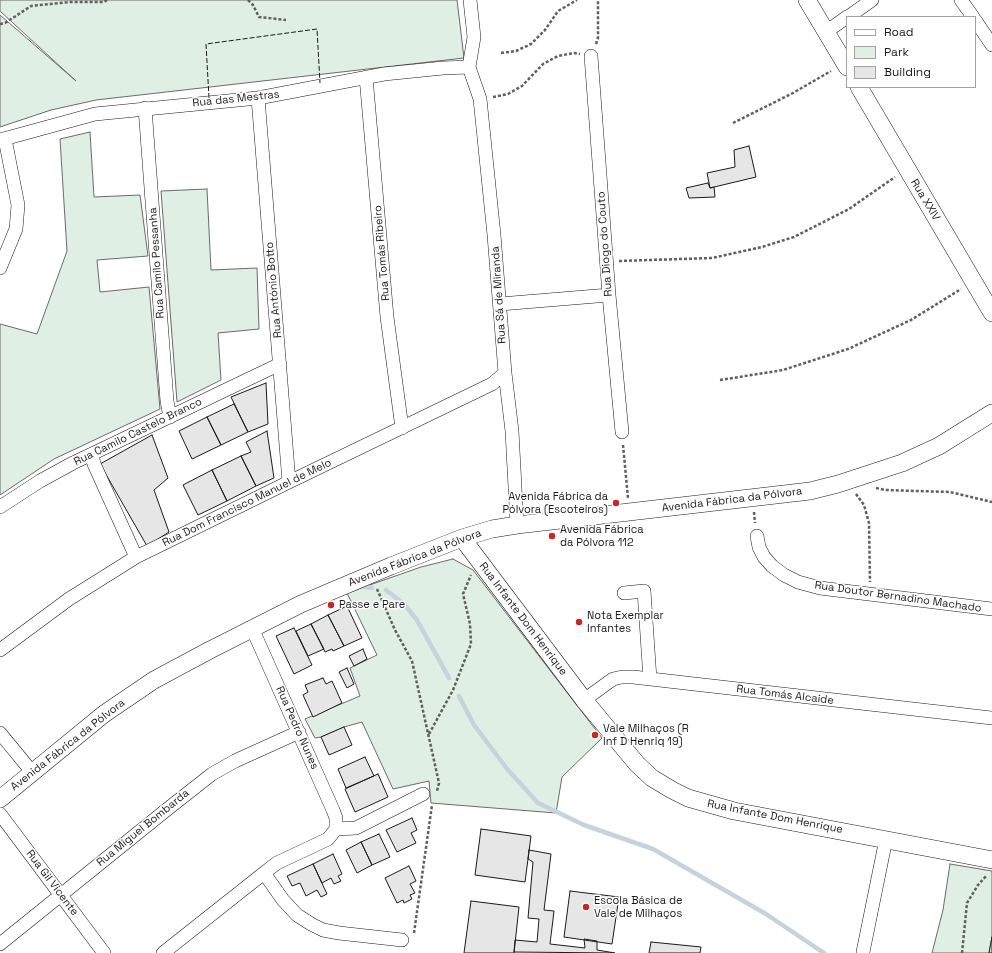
<!DOCTYPE html>
<meta charset="utf-8">
<style>
body{margin:0}
#map{position:relative;width:992px;height:953px;overflow:hidden;background:#fff;font-family:"Space Grotesk",sans-serif}
canvas{display:block}
.legend{position:absolute;left:846px;top:16px;width:130px;height:72px;box-sizing:border-box;background:#fff;border:1px solid #a3a3a3;margin:0;padding:5px 7px;list-style:none;font-size:12px;color:#1a1a1a}
.legend li{display:flex;align-items:center;gap:8px;height:20px}
.legend b{width:20px;border:1px solid #a3a3a3}
</style>
<div id="map">
<canvas width="992" height="953"></canvas>
<ul class="legend">
<li><b style="height:5px;background:#fff"></b>Road</li>
<li><b style="height:11px;background:#e0efe3"></b>Park</li>
<li><b style="height:11px;background:#e6e6e6"></b>Building</li>
</ul>
</div>
<script>
const ctx = document.querySelector('canvas').getContext('2d');
ctx.lineJoin = 'round';
function fill(path, color) {
  ctx.fillStyle = color;
  ctx.fill(path, 'evenodd');
}
function toPath(rows) {
  const path = new Path2D();
  for (const r of rows) {
    path.moveTo(r[0], r[1]);
    for (let i = 2; i < r.length; i += 2) path.lineTo(r[i], r[i + 1]);
  }
  return path;
}
function strokePath(path, color, width, dash) {
  ctx.strokeStyle = color;
  ctx.lineWidth = width;
  ctx.lineCap = dash ? 'butt' : 'round';
  ctx.setLineDash(dash || []);
  ctx.stroke(path);
}
function write(font, color, halo, rows, align = 'center') {
  ctx.font = font + ' "Space Grotesk",sans-serif';
  ctx.lineWidth = 3;
  ctx.setLineDash([]);
  ctx.textBaseline = 'middle';
  ctx.strokeStyle = halo;
  ctx.fillStyle = color;
  for (const [text, x, y, turn = 0] of rows) {
    ctx.save();
    ctx.translate(x, y);
    ctx.rotate((+turn || 0) * Math.PI / 180);
    ctx.textAlign = isNaN(turn) ? turn : align;
    if (halo) ctx.strokeText(text, 0, 0);
    ctx.fillText(text, 0, 0);
    ctx.restore();
  }
}
const green = toPath([
 [0,0,457,0,464,58,96,100,51,110,0,127,0,15,76,81,0,11,0,0],
 [90,132,94,197,140,195,148,256,97,260,100,292,149,287,160,409,54,459,0,495,0,324,37,334,67,251,60,139,90,132],
 [207,189,211,270,257,268,259,329,218,333,221,380,177,402,161,191,207,189],
 [453,559,473,570,602,738,562,777,556,813,431,803,429,781,393,789,362,722,344,727,321,737,315,738,305,719,360,696,350,668,377,655,347,593,421,567,453,559],
 [950,864,992,871,992,937,989,953,932,953,943,910,950,864]
]);
fill(green, '#e0efe3');
strokePath(green, '#6a6a6a', 1);
strokePath(toPath([
 [360,586,372,588],
 [386,590,404,604,417,620,449,678],
 [459,696,474,725,508,770,538,803,584,825,653,849,766,914,824,953]
]), '#c6d2dc', 4.5);
const building = toPath([
 [749,146,756,177,710,188,707,173,735,167,734,150,749,146],
 [708,183,710,188,714,187,715,197,689,198,686,188,708,183],
 [266,383,268,424,248,432,231,397,266,383],
 [234,404,248,432,221,445,207,417,234,404],
 [207,417,221,445,192,459,179,431,207,417],
 [267,431,274,478,256,486,241,456,251,452,246,442,267,431],
 [152,435,168,478,154,490,169,532,147,546,100,464,152,435],
 [241,456,256,486,227,501,212,470,241,456],
 [212,470,227,501,198,515,183,485,212,470],
 [347,606,362,638,344,646,328,615,347,606],
 [328,615,344,646,333,651,332,649,325,652,311,624,328,615],
 [311,624,324,649,308,656,296,631,311,624],
 [294,628,312,665,294,674,276,636,294,628],
 [363,649,367,659,354,666,349,656,363,649],
 [347,668,354,684,347,688,339,672,347,668],
 [323,678,326,684,332,681,342,703,313,717,303,695,308,692,305,685,323,678],
 [344,727,352,745,329,755,321,737,344,727],
 [365,757,374,776,346,788,338,769,365,757],
 [378,774,388,797,355,812,345,789,378,774],
 [412,818,417,830,411,833,416,843,397,852,386,830,412,818],
 [481,829,531,836,525,882,475,875,481,829],
 [379,834,390,857,372,865,361,842,379,834],
 [361,842,372,865,357,873,346,850,361,842],
 [529,850,551,854,544,910,554,911,550,944,585,948,584,939,597,941,597,950,615,953,514,952,515,940,537,942,539,919,528,918,533,862,528,859,529,850],
 [333,854,342,874,338,876,341,881,334,884,331,878,322,883,313,864,333,854],
 [313,864,327,894,321,897,317,890,306,896,300,883,292,886,287,876,313,864],
 [409,866,416,881,410,884,415,893,410,895,412,899,404,903,403,900,397,903,385,878,409,866],
 [570,891,619,897,612,944,564,937,570,891],
 [471,901,519,907,514,953,464,953,471,901],
 [992,937,992,953,989,953,992,937],
 [651,942,701,947,700,953,649,953,651,942]
]);
fill(building, '#e6e6e6');
strokePath(building, '#1a1a1a', 1);
const minor = toPath([
 [470,0,474,37,469,67,480,99,494,235,505,373,512,431,517,525],
 [961,0,973,17],
 [848,17,872,0],
 [975,20,992,45],
 [826,32,847,17],
 [591,56,609,295,622,432],
 [366,77,387,317,402,428],
 [258,98,289,482],
 [145,108,167,401,170,417],
 [0,140,95,114,258,98,384,74,443,68,469,67],
 [0,268,16,229,18,205,5,139],
 [500,304,609,295],
 [92,455,94,464,136,557],
 [0,507,40,481,73,463,280,364],
 [757,536,759,547,764,557,772,566,784,575,798,582,820,588,992,609],
 [624,593,644,591,650,679],
 [0,650,69,599,136,557,289,482,492,384,505,373],
 [584,700,613,679,622,677,633,677,992,718],
 [0,733,32,772],
 [0,814,104,953],
 [336,829,356,828,423,794],
 [264,873,283,900,297,915,311,924,323,930,339,933,402,940],
 [0,944,165,811,212,774,235,761,299,732],
 [863,952,886,839],
 [163,953,264,873,277,863,328,839,336,829,336,818,333,810,252,628]
]);
const tertiary = toPath([
 [807,0,847,67],
 [859,87,992,313],
 [462,538,584,700,637,764,652,778,672,790,688,798,734,811,992,860],
 [0,799,104,714,154,680,210,650,301,604,391,566,462,538,492,529,517,525,810,491,838,484,902,463,939,446,992,413]
]);
strokePath(minor, '#1a1a1a', 14);
strokePath(tertiary, '#1a1a1a', 18);
strokePath(toPath([
 [248,0,253,5,259,17,286,20],
 [0,24,5,23,31,6,70,2,104,2,107,0],
 [596,44,598,38,598,0],
 [501,53,516,51,531,44,545,30,558,11,577,0],
 [493,97,508,94,522,86,543,64,558,56,574,53,580,54],
 [733,123,793,93,831,71],
 [619,261,712,258,762,247,794,237,849,209,895,177],
 [720,380,783,370,848,349,911,320,961,289],
 [623,445,628,498],
 [876,488,885,490,950,492,992,502],
 [856,494,864,505,869,523,870,582],
 [754,512,755,523],
 [377,589,395,630,412,661,439,783,437,791],
 [429,734,453,690,471,644,470,624,463,594,471,575],
 [414,933,432,805],
 [962,953,967,903,978,885,987,875]
]), '#5f5f5f', 2.5, [3, 2]);
strokePath(minor, '#fff', 13);
strokePath(tertiary, '#fff', 17);
strokePath(toPath([
 [209,98,206,44,317,29,320,83]
]), '#1a1a1a', 1, [5, 2]);
for (const [x, y, r, color] of [
 [616,503,4,"#c62828"],
 [552,536,4,"#c62828"],
 [331,605,4,"#c62828"],
 [579,622,4,"#c62828"],
 [595,735,4,"#c62828"],
 [586,907,4,"#c62828"]
]) {
  const dot = new Path2D();
  dot.arc(x, y, r, 0, 2 * Math.PI);
  ctx.fillStyle = color;
  ctx.fill(dot);
  strokePath(dot, '#fff', 1.5);
}
write('11px', '#1a1a1a', '#fff', [
 ["Rua das Mestras",236,99,-6],
 ["Rua XXIV",925,200,59],
 ["Rua Diogo do Couto",605,244,-94],
 ["Rua Tomás Ribeiro",382,253,-95],
 ["Rua Camilo Pessanha",157,263,-94],
 ["Rua António Botto",274,290,-95],
 ["Rua Sá de Miranda",499,295,-94],
 ["Rua Camilo Castelo Branco",138,432,-26],
 ["Avenida Fábrica da Pólvora",732,500,-7],
 ["Rua Dom Francisco Manuel de Melo",247,503,-26],
 ["Avenida Fábrica da Pólvora",415,558,-21],
 ["Rua Doutor Bernadino Machado",898,597,8],
 ["Rua Infante Dom Henrique",523,619,53],
 ["Rua Tomás Alcaide",785,695,7],
 ["Rua Pedro Nunes",297,728,66],
 ["Avenida Fábrica da Pólvora",68,745,-38],
 ["Rua Infante Dom Henrique",775,817,11],
 ["Rua Miguel Bombarda",143,828,-39],
 ["Rua Gil Vicente",52,883,53]
]);
write('11px', '#1a1a1a', '#fff', [
 ["Avenida Fábrica da",608,497,"right"],
 ["Pólvora (Escoteiros)",608,510,"right"],
 ["Avenida Fábrica",560,530],
 ["da Pólvora 112",560,543],
 ["Passe e Pare",339,605],
 ["Nota Exemplar",587,616],
 ["Infantes",587,629],
 ["Vale Milhaços (R",603,729],
 ["Inf D Henriq 19)",603,742],
 ["Escola Básica de",594,901],
 ["Vale de Milhaços",594,914]
], 'left');
</script>
